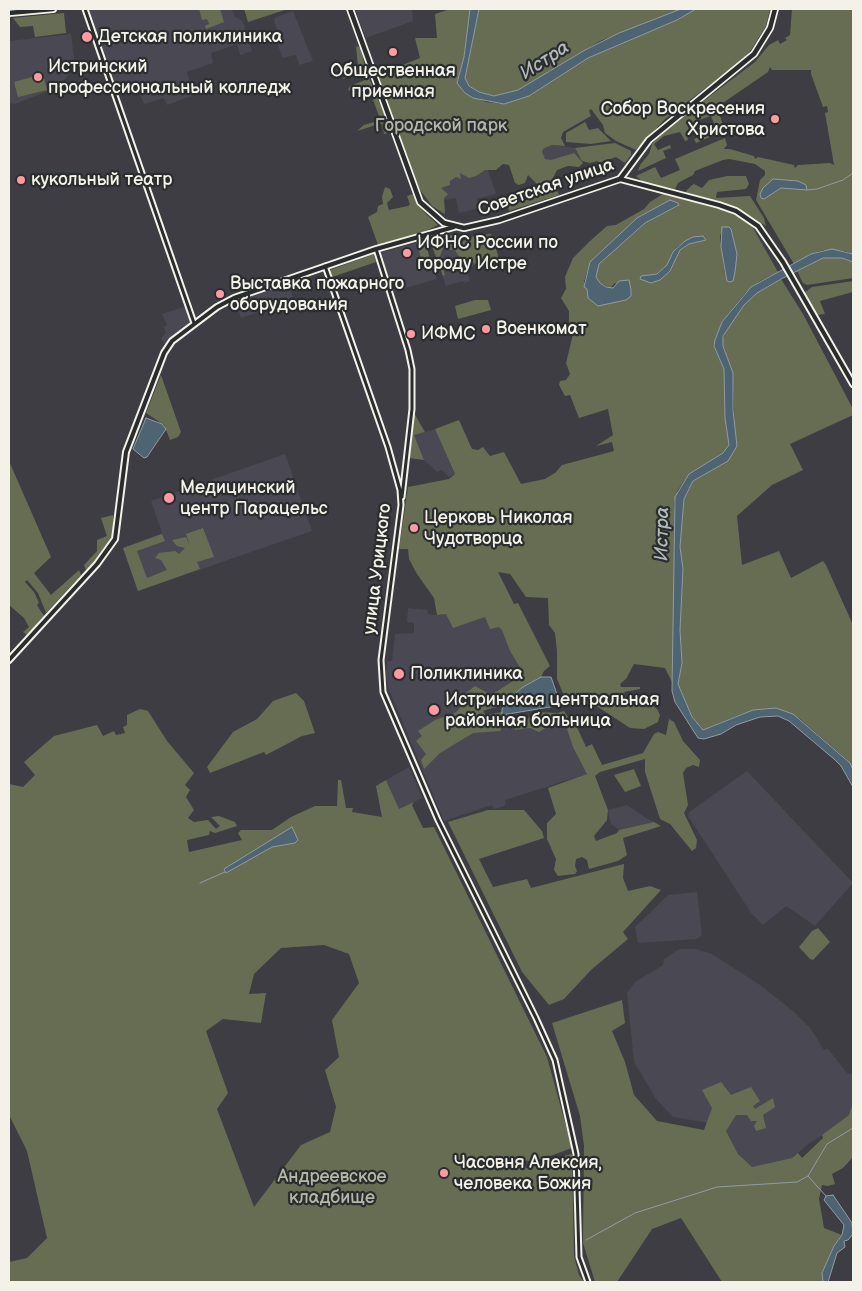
<!DOCTYPE html>
<meta charset="utf-8">
<style>
body{margin:0}
#map{position:relative;width:862px;height:1291px;overflow:hidden;background:#3d3d43;font-family:"Balsamiq Sans",sans-serif}
canvas{display:block}
.frame{position:absolute;inset:0;border:10px solid #f4f1e8;pointer-events:none}
</style>
<div id="map">
<canvas width="862" height="1291"></canvas>
<div class="frame"></div>
</div>
<script>
const ctx = document.querySelector('canvas').getContext('2d');
ctx.lineJoin = 'round';
function fill(path, color) {
  ctx.fillStyle = color;
  ctx.fill(path, 'evenodd');
}
function toPath(rows) {
  const path = new Path2D();
  for (const r of rows) {
    path.moveTo(r[0], r[1]);
    for (let i = 2; i < r.length; i += 2) path.lineTo(r[i], r[i + 1]);
  }
  return path;
}
function strokePath(path, color, width, dash) {
  ctx.strokeStyle = color;
  ctx.lineWidth = width;
  ctx.lineCap = dash ? 'butt' : 'round';
  ctx.setLineDash(dash || []);
  ctx.stroke(path);
}
function write(font, color, halo, rows, align = 'center') {
  ctx.font = font + ' "Balsamiq Sans",sans-serif';
  ctx.lineWidth = 4.5;
  ctx.setLineDash([]);
  ctx.textBaseline = 'middle';
  ctx.strokeStyle = halo;
  ctx.fillStyle = color;
  for (const [text, x, y, turn = 0] of rows) {
    ctx.save();
    ctx.translate(x, y);
    ctx.rotate((+turn || 0) * Math.PI / 180);
    ctx.textAlign = isNaN(turn) ? turn : align;
    if (halo) ctx.strokeText(text, 0, 0);
    ctx.fillText(text, 0, 0);
    ctx.restore();
  }
}
fill(toPath([
 [85,9,232,9,235,17,243,21,252,51,240,55,237,44,211,53,213,63,187,72,194,95,167,105,164,98,144,104,135,81,112,89],
 [355,9,412,9,413,21,366,38],
 [293,11,313,61,299,65,296,55,282,58,274,32,277,31,274,20,276,17],
 [71,34,75,66,59,87,15,104,9,103,9,41],
 [552,145,575,148,582,161,571,164,536,158,543,149],
 [486,165,496,194,477,199,480,208,459,213,456,198,444,200,441,188,450,185,448,178],
 [491,234,498,255,495,271,475,265,467,270,470,281,464,283,463,281,446,286,432,246,435,239,446,235,455,245,474,236],
 [416,243,425,271,433,268,437,279,392,292,381,253],
 [287,279,294,300,241,318,234,298],
 [186,306,191,321,171,338,166,346,161,338,166,333,164,327,167,325,162,314],
 [435,429,455,474,449,477,442,470,437,472,424,460,414,435],
 [285,454,312,531,138,591,123,548,162,533,151,501],
 [514,604,545,668,485,702,469,730,507,726,517,723,520,728,551,716,563,717,587,774,505,800,506,805,501,807,494,809,492,805,444,821,389,690,386,677,387,661,392,661,395,634,414,633,414,623,407,622,408,608,427,610,428,614,437,615],
 [409,767,422,798,399,810,386,780],
 [747,771,853,883,815,926,786,906,763,925,751,913,688,816,689,812],
 [627,805,646,818,654,822,619,830,611,824,608,810],
 [697,892,702,935,697,939,638,943,635,927,668,895],
 [679,949,696,949,712,954,760,985,793,1011,811,1029,824,1050,828,1049,848,1074,853,1074,853,1103,849,1115,835,1127,807,1145,792,1158,752,1167,738,1154,726,1131,709,1123,673,1117,656,1099,634,1062,627,993,635,982,663,965,664,959]
]), '#4a4852');
fill(toPath([
 [199,9,220,9,224,22,206,29,205,26,209,24,207,19,202,20],
 [244,9,288,9,248,22],
 [450,9,470,9,464,57,457,83,465,93,486,102,504,104,529,96,588,58,677,20,696,9,770,9,766,26,751,50,741,61,665,119,636,150,616,141,605,133,603,125,591,109,589,111,591,116,563,132,561,138,565,146,552,145,543,149,542,152,545,159,551,160,574,153,583,163,579,167,568,166,557,170,552,180,537,184,528,175,525,183,519,185,515,183,509,165,503,164,496,170,485,170,476,176,469,178,460,173,461,179,456,177,450,181,450,185,441,188,448,194,444,198,445,214,432,206,418,187,378,75,420,58,415,38,437,38,435,14],
 [479,9,681,9,600,41,518,90,494,96,479,92,469,86,465,78],
 [792,9,853,9,853,254,845,251,823,250,811,254,794,264,756,200,760,180,765,175,765,171,755,164,729,159,723,160,695,171,693,175,678,183,675,189,644,183,636,176,655,167,661,178,680,170,675,159,725,138,727,145,724,149,730,149,754,156,755,159,758,157,794,165,795,168,798,165,830,163,834,165,825,113,828,112,827,106,823,107,811,74,811,70,772,70,770,67,768,72,717,107,724,128,719,129,717,134,696,143,694,139,703,136,705,130,715,126,711,116,699,120,702,133,698,136,695,132,687,135,688,140,685,141,680,132,664,136,654,144,658,150,670,145,671,148,663,151,666,158,638,171,640,165,649,154,652,144,661,133,755,62,769,45,778,40,780,44,787,40,785,38,790,35],
 [64,13,66,33,35,37,33,26,20,27,13,18],
 [356,46,361,48,365,68,384,114,390,131,388,133,384,134,382,124,379,124,357,131,364,125,374,122,379,116,369,89,360,93,348,90,350,86,365,80,365,76,362,73,342,79,358,67],
 [43,74,47,90,18,97,14,82],
 [585,122,589,130,598,128,611,141,591,144,566,142,566,133],
 [615,143,631,151,631,155,625,163,616,157,599,163,597,161,590,163,582,161,575,148],
 [727,176,746,176,749,184,746,189,717,192,716,198,750,196,764,218,766,226,737,209,687,194,686,191,691,186,694,184,702,188,709,180],
 [385,187,390,189,393,197,387,203,389,210,408,206,410,204,407,196,413,194,417,204,426,214,438,225,423,232,378,245,368,217,377,212,378,206,383,204,382,197],
 [557,190,559,195,509,211,508,206],
 [663,194,718,207,742,218,752,226,778,272,760,281,745,293,722,322,714,346,724,369,725,418,729,445,723,453,689,474,678,490,674,503,675,585,672,682,665,668,634,664,626,679,620,684,621,687,640,687,640,689,624,692,628,704,631,704,643,697,657,709,660,715,658,722,644,729,630,728,598,707,565,698,557,679,557,651,555,633,549,625,548,598,526,597,510,574,498,572,514,604,518,603,550,666,544,671,541,677,523,687,511,697,506,705,485,710,483,712,486,715,502,712,502,715,507,714,508,726,500,727,501,731,473,733,440,753,424,769,421,760,426,754,416,741,422,736,418,731,435,720,455,713,460,708,462,696,475,686,491,695,524,674,510,651,502,630,499,627,490,629,485,617,453,628,446,614,437,615,434,598,417,574,409,559,408,549,399,549,408,487,449,479,455,474,435,429,459,420,472,449,478,450,483,447,490,456,504,452,521,484,545,479,555,473,562,465,614,451,612,442,596,446,613,435,608,409,579,418,570,395,565,396,559,385,560,381,566,380,570,374,566,363,573,334,569,329,569,311,561,298,566,289,565,277,573,258,590,241,607,226,616,225,644,209,650,202],
 [668,201,678,206,645,223,599,264,597,269,596,277,600,283,610,288,615,283,631,296,626,300,596,303,591,300,584,282,590,262,637,218],
 [731,229,737,254,735,272,725,274,720,237,721,233],
 [693,237,705,240,689,244,680,250,670,271,640,279,641,276,657,274,667,265,677,247],
 [491,234,498,255,495,271,460,258,454,249,450,250,444,246,440,256,445,275,443,276,432,246,435,239,446,235,469,236,461,240,456,245,474,236],
 [424,239,433,268,425,271,416,242],
 [374,254,376,262,332,277,330,270],
 [823,258,842,258,853,262,853,278,807,285,803,283,797,271],
 [781,279,803,314,853,409,853,415,790,444,803,470,772,485,737,516,742,565,779,551,791,578,823,561,826,565,853,625,853,770,846,759,800,719,776,708,761,709,739,715,703,730,692,717,678,684,682,663,680,630,683,569,680,547,684,499,693,481,714,469,735,437,733,381,722,341,727,328,744,305,757,293],
 [853,281,853,292,820,301,825,314,816,315,804,293,812,287],
 [475,300,488,300,491,310,458,319,455,306],
 [161,375,181,432,178,437,170,440,164,425,146,413],
 [414,413,425,432,414,435,424,460,409,458],
 [9,461,51,557,34,573,51,595,79,570,81,575,46,613,38,593,27,580,25,582,34,592,39,603,37,605,44,616,27,635,23,632,29,627,24,618,9,605],
 [113,515,114,534,108,546,86,570,84,565,97,551,97,540,107,536,101,518],
 [203,528,214,557,197,562,200,569,138,591,123,548,162,534,165,541,137,551,147,578,167,570,161,560,155,558,159,553,175,551,179,554,185,548,177,546,172,540,186,537,190,546,186,534],
 [296,693,304,701,315,733,302,736,266,755,264,752,210,773,207,767,233,732,257,719,273,701],
 [140,709,148,711,167,741,194,773,185,785,190,790,186,797,194,810,188,818,194,822,208,820,216,829,220,826,211,817,219,816,235,822,237,826,215,833,210,831,209,835,187,840,189,852,242,840,238,833,241,830,272,830,291,817,315,806,337,806,338,780,341,780,346,808,353,808,352,812,382,817,376,786,386,780,399,809,414,802,412,805,423,828,434,827,547,1057,572,1148,534,1162,523,1160,526,1168,571,1154,572,1155,574,1256,579,1275,584,1282,9,1282,9,1262,27,1258,47,1238,27,1151,9,1115,9,784,23,787,35,775,24,762,54,736,97,725,103,736,114,731,116,735,125,733,123,727,127,725,127,715],
 [324,945,349,954,359,983,332,1020,339,1057,325,1070,336,1107,330,1132,301,1145,254,1207,217,1109,228,1093,206,1031,223,1019,261,1023,266,993,249,994,254,974,281,948],
 [564,711,568,717,565,721,557,722,551,718,548,720,549,726,539,732,530,728,515,730,511,723,519,722,521,726,524,725,522,722,538,712,557,713],
 [669,719,674,722,683,741,700,760,699,767,693,765,686,768,683,773,688,805,684,813,697,840,696,848,692,851,670,824,660,819,645,772,645,759,600,772,595,776,608,810,607,820,594,836,596,841,617,833,619,830,654,822,661,826,623,838,627,855,618,861,589,869,587,860,582,857,576,859,575,866,577,871,575,874,558,876,554,870,556,859,547,839,547,823,556,814,548,788,587,774,573,747,567,729,574,723,576,725,586,747,592,744,602,765,643,753,654,734,658,732,666,735],
 [634,769,641,786,625,792,614,775],
 [488,810,524,810,542,831,544,838,479,859,493,887,527,879,531,888,624,864,623,878,628,891,650,886,661,890,623,932,628,939,591,970,564,999,549,1005,522,972,448,822],
 [818,928,830,942,813,960,810,959,799,947,812,931],
 [622,1000,625,1023,612,1031,625,1062,634,1095,657,1121,704,1130,712,1108,702,1090,721,1082,731,1095,751,1087,760,1101,753,1106,755,1109,773,1098,775,1107,763,1115,766,1128,756,1131,754,1126,757,1121,751,1121,747,1115,736,1115,726,1131,738,1154,752,1167,792,1158,798,1153,802,1158,823,1138,822,1135,849,1115,853,1103,853,1157,843,1168,832,1174,835,1184,828,1186,822,1185,819,1199,824,1228,842,1235,834,1246,822,1273,823,1282,722,1282,681,1218,652,1229,617,1282,595,1282,583,1243,584,1146,580,1116,552,1023]
]), '#676d53');
const water = toPath([
 [470,9,479,9,465,78,469,86,479,92,494,96,518,90,585,50,619,33,681,9,696,9,677,20,588,58,529,96,504,104,473,98,465,93,457,83,464,57,470,9],
 [773,179,798,181,806,185,807,190,781,188,764,199,761,198,760,194,763,188,773,179],
 [670,200,678,203,679,205,645,223,599,264,596,277,600,283,606,287,613,288,619,281,629,280,631,290,631,296,626,300,598,306,588,298,587,289,584,287,590,262,637,218,670,200],
 [722,227,729,227,731,229,737,254,735,272,733,281,730,282,727,281,721,247,722,227],
 [703,236,706,240,689,244,680,250,670,271,660,280,651,283,640,279,641,276,657,274,667,265,673,252,685,241,693,237,703,236],
 [832,249,853,254,853,262,842,258,823,258,781,279,757,293,744,305,723,336,723,346,733,373,733,410,737,446,728,461,693,481,684,499,680,547,683,569,680,630,682,663,678,684,692,717,703,730,753,710,776,708,793,714,850,763,853,770,853,787,841,766,834,759,789,721,778,716,760,717,736,725,721,734,704,739,698,738,675,702,672,691,675,497,689,474,723,453,729,445,725,418,724,369,714,346,715,340,722,322,751,287,811,254,832,249],
 [146,418,162,424,166,429,147,457,144,458,133,449,146,418],
 [541,677,551,677,560,703,556,706,502,715,502,709,511,697,523,687,541,677],
 [292,827,298,840,295,843,272,847,226,873,224,869,292,827],
 [833,1195,852,1223,853,1234,848,1240,844,1241,845,1247,837,1253,828,1282,823,1282,822,1273,834,1246,842,1235,844,1225,824,1200,826,1196,833,1195]
]);
fill(water, '#4e6472');
strokePath(water, '#909ca1', 1);
strokePath(toPath([
 [807,190,817,189,843,180,853,173],
 [200,883,225,872],
 [826,1196,808,1176,827,1144,853,1128],
 [586,1240,635,1213,717,1187,797,1182,808,1176]
]), '#909ca1', 1);
const tertiary = toPath([
 [85,9,194,323],
 [376,249,408,350,412,369,412,409,402,497],
 [325,266,388,447,400,490,401,505,381,660,383,692,438,820,536,1018,555,1060,576,1154,579,1257,588,1282]
]);
const secondary = toPath([
 [620,179,719,205,736,211,758,226,783,262,853,384],
 [9,660,97,564,115,539,126,452,164,353,172,341,217,307,234,298,376,249,454,227]
]);
const primary = toPath([
 [350,9,420,202,444,223,464,228,499,220,620,179,649,140,754,54,770,28,775,9],
 [9,13,53,9]
]);
strokePath(tertiary, '#f4f1e8', 7);
strokePath(secondary, '#f4f1e8', 8);
strokePath(primary, '#f4f1e8', 8);
strokePath(tertiary, '#2a2d2e', 3);
strokePath(secondary, '#2a2d2e', 4);
strokePath(primary, '#2a2d2e', 4.5);
for (const [x, y, r, color] of [
 [87,37,6,"#ff9aa2"],
 [393,52,5,"#ff9aa2"],
 [38,77,5,"#ff9aa2"],
 [775,119,5,"#ff9aa2"],
 [21,180,5,"#ff9aa2"],
 [407,253,5,"#ff9aa2"],
 [220,294,5,"#ff9aa2"],
 [486,329,5,"#ff9aa2"],
 [411,334,5,"#ff9aa2"],
 [169,498,6,"#ff9aa2"],
 [414,528,5,"#ff9aa2"],
 [399,674,6,"#ff9aa2"],
 [434,710,6,"#ff9aa2"],
 [444,1173,5,"#ff9aa2"]
]) {
  const dot = new Path2D();
  dot.arc(x, y, r, 0, 2 * Math.PI);
  ctx.fillStyle = color;
  ctx.fill(dot);
  strokePath(dot, '#2a2d2e', 2);
}
write('18px', '#f4f1e8', '#2a2d2e', [
 ["Детская поликлиника",98,37],
 ["Истринский",48,67],
 ["профессиональный колледж",48,88],
 ["Общественная",393,71,"center"],
 ["приемная",393,92,"center"],
 ["Собор Воскресения",765,109,"right"],
 ["Христова",765,130,"right"],
 ["кукольный театр",31,180],
 ["ИФНС России по",417,243],
 ["городу Истре",417,264],
 ["Выставка пожарного",230,284],
 ["оборудования",230,305],
 ["Военкомат",496,329],
 ["ИФМС",421,334],
 ["Медицинский",180,488],
 ["центр Парацельс",180,509],
 ["Церковь Николая",424,518],
 ["Чудотворца",424,539],
 ["Поликлиника",410,674],
 ["Истринская центральная",445,700],
 ["районная больница",445,721],
 ["Часовня Алексия,",454,1163],
 ["человека Божия",454,1184]
], 'left');
write('18px', '#b5b6a5', '#2a2d2e', [
 ["Городской парк",441,126],
 ["Андреевское",332,1177],
 ["кладбище",332,1198]
]);
write('18px', '#f4f1e8', '#2a2d2e', [
 ["Советская улица",546,188,-19],
 ["улица Урицкого",378,569,-83]
]);
write('italic 19px', '#b2b9b9', '#2a2d2e', [
 ["Истра",545,61,-33],
 ["Истра",663,534,-89]
]);
</script>
